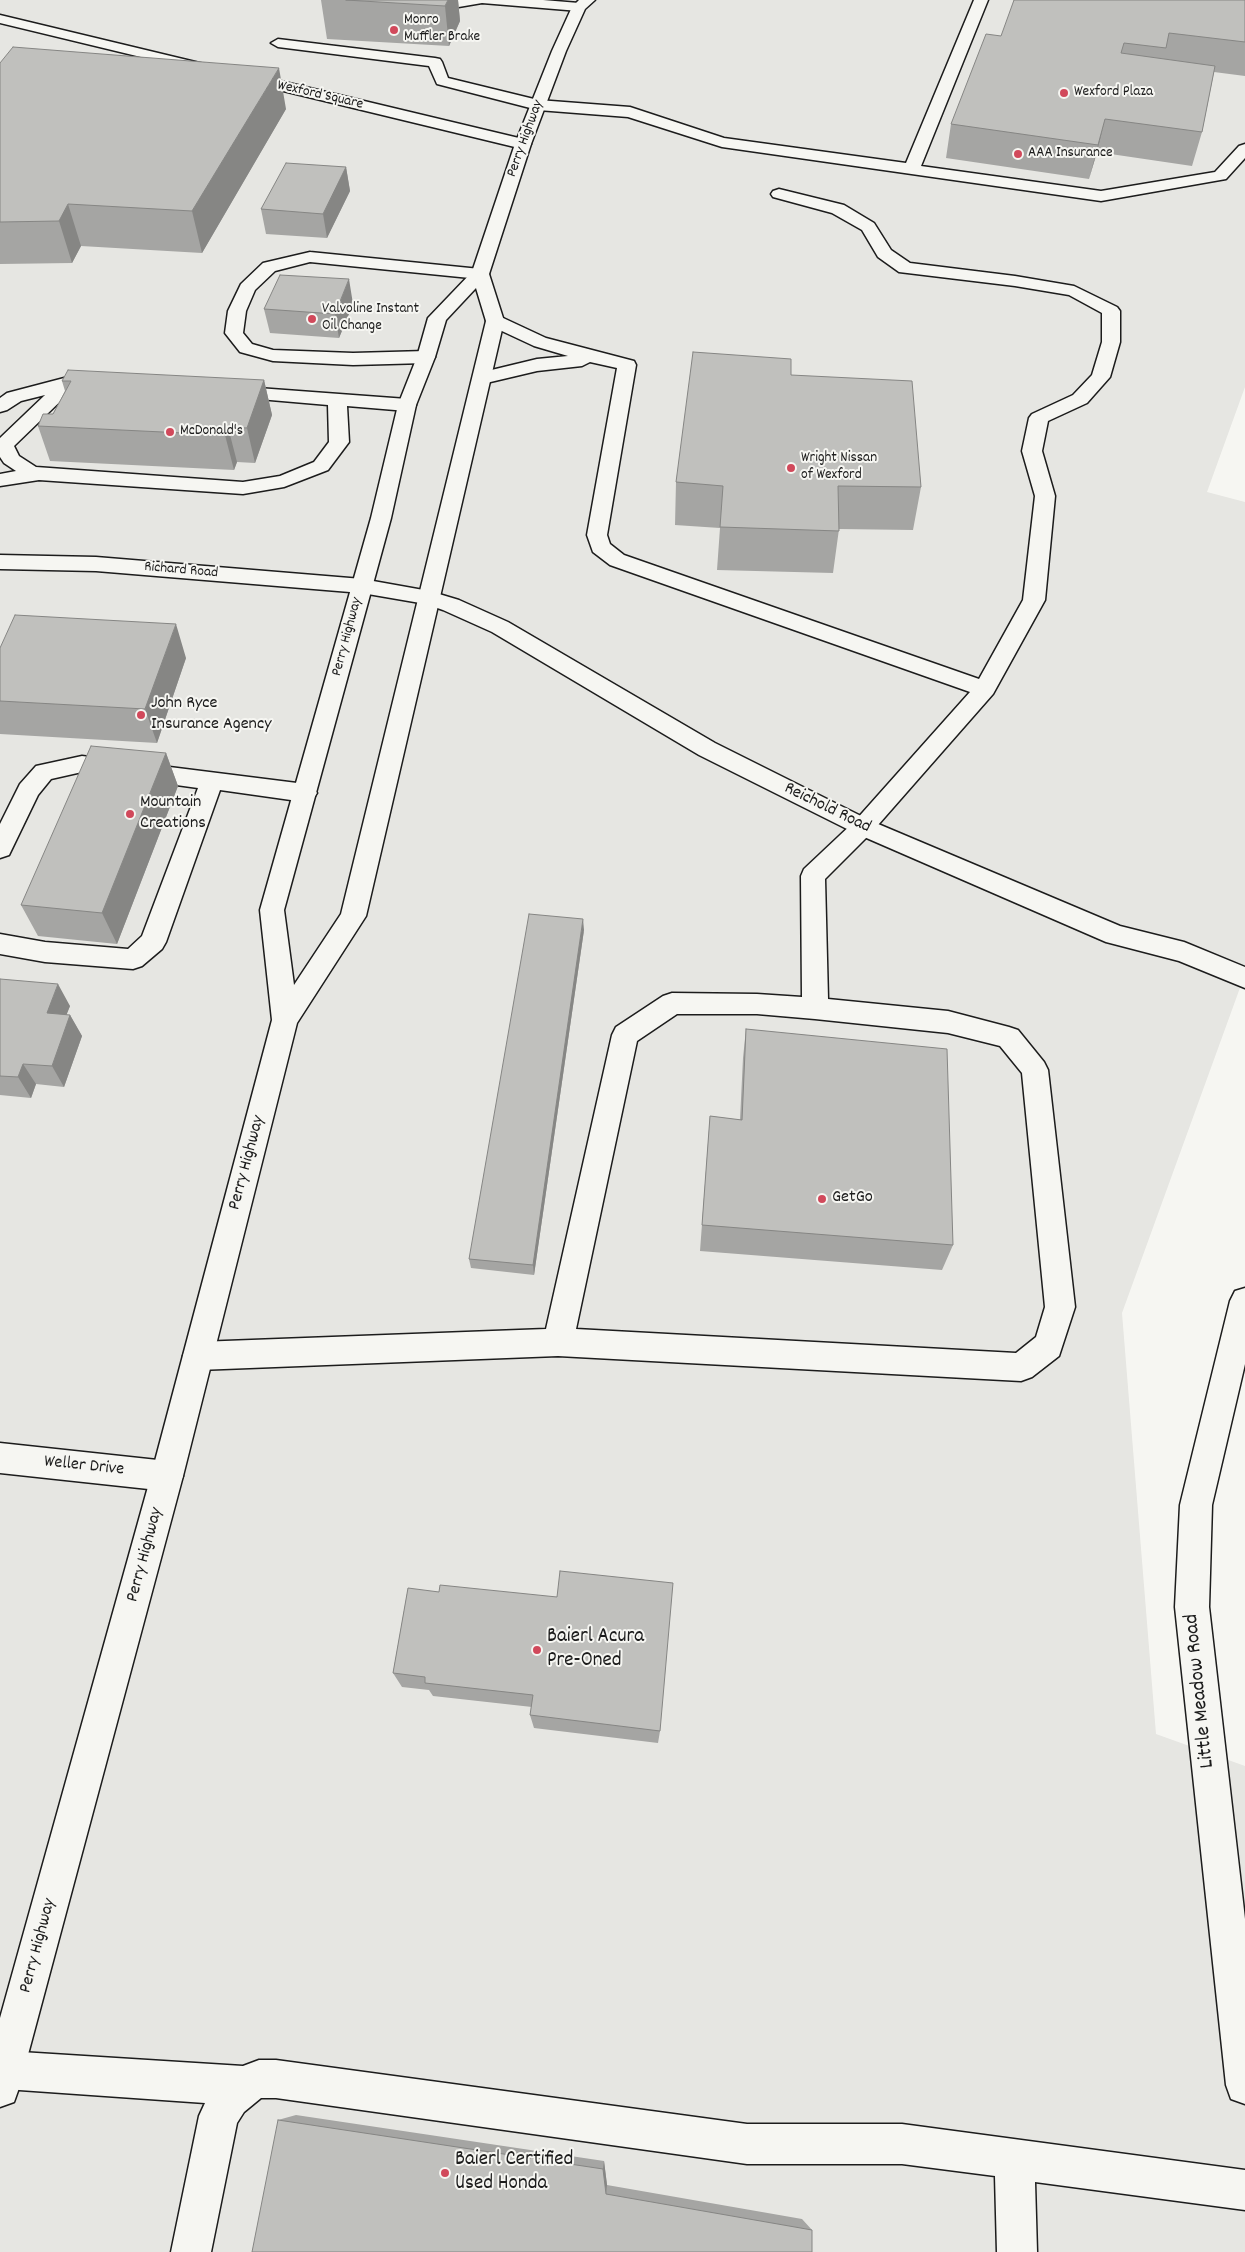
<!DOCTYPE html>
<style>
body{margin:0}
canvas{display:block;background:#f6f6f2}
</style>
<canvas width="1245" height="2252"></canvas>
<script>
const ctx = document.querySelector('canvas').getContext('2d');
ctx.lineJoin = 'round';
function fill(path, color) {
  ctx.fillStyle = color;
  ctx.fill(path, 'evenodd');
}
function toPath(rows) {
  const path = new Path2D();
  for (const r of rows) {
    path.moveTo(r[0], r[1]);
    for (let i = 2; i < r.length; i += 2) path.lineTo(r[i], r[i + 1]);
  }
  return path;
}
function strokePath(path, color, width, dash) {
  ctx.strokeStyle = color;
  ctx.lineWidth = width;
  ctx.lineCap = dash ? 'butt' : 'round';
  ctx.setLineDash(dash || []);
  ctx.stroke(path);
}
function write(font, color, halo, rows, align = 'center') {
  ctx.font = font + ' Dekko,sans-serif';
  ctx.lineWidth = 4;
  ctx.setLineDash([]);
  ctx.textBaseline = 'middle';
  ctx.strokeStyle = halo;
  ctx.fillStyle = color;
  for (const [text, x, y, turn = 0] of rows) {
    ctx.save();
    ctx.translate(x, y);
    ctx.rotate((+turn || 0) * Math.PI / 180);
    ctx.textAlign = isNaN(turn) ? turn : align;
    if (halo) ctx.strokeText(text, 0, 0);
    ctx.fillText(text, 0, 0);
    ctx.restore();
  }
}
fill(toPath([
 [0,0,1245,0,1245,387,1207,492,1245,502,1245,974,1122,1313,1156,1734,1245,1766,1245,2252,0,2252]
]), '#e6e6e2');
const lane = toPath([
 [373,0,543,0,579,3,586,7,579,11,482,3,447,9,380,4,373,0],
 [974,0,988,0,921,166,1101,191,1215,172,1239,146,1245,144,1245,158,1226,179,1101,201,722,147,628,117,538,110,437,84,429,66,278,47,271,43,278,39,435,58,440,59,442,62,448,78,538,100,630,107,724,138,906,163,974,0],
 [0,15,208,65,210,68,208,71,203,72,0,23,0,15],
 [247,73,523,139,529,141,531,144,529,147,523,149,242,81,239,78,242,75,247,73],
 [779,189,844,205,874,223,891,250,910,263,1015,276,1074,286,1117,307,1120,311,1120,342,1110,377,1087,403,1048,421,1042,451,1055,496,1045,600,993,694,871,833,825,879,828,999,948,1011,1009,1027,1018,1030,1044,1062,1048,1070,1075,1307,1059,1356,1032,1377,1021,1381,558,1356,198,1370,187,1366,183,1356,187,1346,198,1342,546,1329,612,1035,616,1027,663,996,672,993,757,994,802,997,801,876,804,869,855,821,970,692,610,565,593,552,587,535,617,368,590,362,582,366,537,371,482,384,475,382,473,378,475,374,537,359,568,356,534,346,489,325,486,321,489,317,495,316,501,317,546,338,634,361,636,365,607,535,610,544,624,555,979,679,1023,600,1035,496,1022,451,1029,418,1032,414,1073,395,1092,375,1102,342,1102,313,1069,295,1015,286,899,272,878,257,862,230,832,213,773,197,771,194,773,191,779,189],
 [677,1014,757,1014,815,1019,948,1033,1000,1046,1022,1073,1045,1307,1036,1337,1016,1353,576,1329,637,1041,677,1014],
 [310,252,480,269,486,270,489,274,486,278,480,279,310,262,275,271,255,290,246,311,243,333,252,344,273,350,353,353,426,351,432,353,435,357,432,361,426,363,353,365,273,361,240,352,225,333,228,311,241,284,263,263,310,252],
 [68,377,99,378,106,380,108,384,106,388,99,390,73,389,14,446,19,456,36,467,243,482,280,476,314,462,329,442,328,405,224,396,222,392,224,388,231,386,407,399,414,401,416,405,414,409,407,411,347,406,349,442,328,470,284,487,243,494,39,480,0,486,0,474,16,471,4,463,0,457,0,438,45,395,21,401,7,410,0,412,0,398,7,393,68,377],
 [82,756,305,784,313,787,317,793,313,799,305,802,220,790,166,942,162,949,142,966,133,969,45,962,0,954,0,934,45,942,128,949,142,936,198,788,82,772,51,779,38,795,9,855,0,858,0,824,20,784,36,766,82,756],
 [5,2051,243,2066,259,2060,276,2060,747,2124,902,2124,1245,2170,1245,2210,1035,2182,1037,2252,997,2252,995,2176,902,2164,747,2164,276,2098,261,2098,244,2112,237,2123,211,2252,171,2252,199,2116,205,2103,5,2089,0,2087,0,2053,5,2051]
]);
const street = toPath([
 [1245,1288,1245,1364,1212,1505,1209,1607,1245,1919,1245,2104,1231,2099,1226,2085,1175,1607,1180,1505,1230,1301,1235,1291,1245,1288],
 [0,1443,167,1461,178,1465,183,1476,178,1487,167,1491,0,1473,0,1443]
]);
const secondary = toPath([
 [0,555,96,557,362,579,429,591,459,600,508,622,715,743,871,821,1120,926,1184,942,1245,967,1245,988,1179,961,1106,942,855,833,699,755,492,632,443,610,426,604,362,593,96,571,0,569,0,555]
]);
const highway = toPath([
 [579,0,595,0,585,9,566,51,531,144,489,274,504,321,366,916,297,1023,183,1476,19,2088,14,2102,0,2107,0,2018,151,1476,272,1020,260,910,371,518,398,405,417,357,428,318,472,272,515,144,552,51,572,7,579,0],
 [476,288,486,321,341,914,294,985,284,910,391,518,416,405,435,357,446,320,476,288]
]);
strokePath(lane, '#1c1c1c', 3);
strokePath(street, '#1c1c1c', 3);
strokePath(secondary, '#1c1c1c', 3);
strokePath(highway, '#1c1c1c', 3);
fill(lane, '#f6f6f2');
fill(street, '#f6f6f2');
fill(secondary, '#f6f6f2');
fill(highway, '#f6f6f2');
fill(toPath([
 [321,0,458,0,460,21,449,46,327,39],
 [1245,0,1245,76,1214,72,1202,132,1192,166,1097,152,1089,179,946,158,951,124,1001,36],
 [0,63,286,109,202,253,81,246,72,263,0,264],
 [346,167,350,191,327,238,266,234,261,209],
 [353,304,339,338,270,333,264,309],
 [791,375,921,487,913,530,839,529,833,573,717,570,720,528,675,525,676,482],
 [264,380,272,415,255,463,237,462,234,470,50,461,38,426,53,414,65,391,62,381],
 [0,648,186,658,157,743,0,734],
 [166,753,178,786,117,944,38,936,21,905],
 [584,930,534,1275,471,1268,469,1259],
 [0,979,70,1006,66,1015,70,1015,82,1036,64,1087,36,1084,31,1098,0,1095],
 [746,1029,953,1245,942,1270,700,1251,710,1116,740,1120,743,1058],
 [408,1588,660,1731,658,1743,534,1728,530,1715,532,1707,433,1696,429,1690,402,1687,393,1673],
 [296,2115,604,2161,607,2185,802,2219,812,2230,812,2252,278,2120]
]), '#a5a5a3');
fill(toPath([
 [448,0,458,0,460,21,449,46,445,6],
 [279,68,286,109,202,253,192,211],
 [1105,119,1097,152,1089,179,1098,145],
 [346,167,350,191,327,238,323,214],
 [68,204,81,246,72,263,59,221],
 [349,279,353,304,339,338,335,314],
 [264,380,272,415,255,463,247,428],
 [228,427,237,462,234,470,225,435],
 [176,624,186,658,157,743,145,709],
 [166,753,178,786,117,944,102,913],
 [583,919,584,930,534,1275,533,1265],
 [58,984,70,1006,59,1034,47,1013],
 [70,1015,82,1036,64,1087,52,1066],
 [23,1064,36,1084,31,1098,18,1077],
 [604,2161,607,2185,606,2194,603,2169]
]), '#868684');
const building = toPath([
 [346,0,448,0,445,6,346,0],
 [1014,0,1245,0,1245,42,1169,33,1166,48,1124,43,1121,53,1215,66,1202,132,1105,119,1098,145,951,124,986,34,1001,36,1014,0],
 [13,47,279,68,192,211,68,204,59,221,0,222,0,63,13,47],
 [286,163,346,167,323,214,261,209,286,163],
 [280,275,349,279,335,314,264,309,280,275],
 [693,352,791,359,791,375,912,381,921,487,838,486,839,531,720,527,723,486,676,482,693,352],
 [68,370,264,380,247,428,228,427,225,435,38,426,43,414,53,414,71,381,62,381,68,370],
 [15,615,176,624,145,709,0,701,0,648,15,615],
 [91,746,166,753,102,913,21,905,91,746],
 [529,914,583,919,533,1265,469,1259,529,914],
 [0,979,58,984,47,1013,70,1015,52,1066,23,1064,18,1077,0,1076,0,979],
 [746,1029,947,1049,953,1245,702,1225,710,1116,742,1120,746,1029],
 [560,1571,673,1583,660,1731,530,1715,533,1695,425,1683,425,1677,393,1673,408,1588,439,1592,440,1585,557,1597,560,1571],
 [278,2120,603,2169,606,2194,812,2230,812,2252,252,2252,278,2120]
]);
fill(building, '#c0c0bd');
strokePath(building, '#868684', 1);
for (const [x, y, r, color] of [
 [394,30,5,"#d1495b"],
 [1064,93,5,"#d1495b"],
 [1018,154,5,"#d1495b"],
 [312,319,5,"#d1495b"],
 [170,432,5,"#d1495b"],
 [791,468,5,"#d1495b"],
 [141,715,5,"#d1495b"],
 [130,814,5,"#d1495b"],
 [822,1199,5,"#d1495b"],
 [537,1650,5,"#d1495b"],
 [445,2173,5,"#d1495b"]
]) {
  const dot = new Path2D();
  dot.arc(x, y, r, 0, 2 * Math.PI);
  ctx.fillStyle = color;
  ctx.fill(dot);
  strokePath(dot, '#f6f6f2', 2);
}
write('15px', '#1c1c1c', '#f6f6f2', [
 ["Monro",404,21],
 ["Muffler Brake",404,38],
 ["Wexford Plaza",1074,93],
 ["AAA Insurance",1028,154],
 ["Valvoline Instant",322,310],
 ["Oil Change",322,327],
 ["McDonald's",180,432],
 ["Wright Nissan",801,459],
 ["of Wexford",801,476]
], 'left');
write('15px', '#1c1c1c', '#f6f6f2', [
 ["Wexford Square",320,96,13],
 ["Perry Highway",526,139,-70],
 ["Richard Road",181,571,5],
 ["Perry Highway",348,637,-75]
]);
write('18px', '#1c1c1c', '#f6f6f2', [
 ["John Ryce",151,705],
 ["Insurance Agency",151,726],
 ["Mountain",140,804],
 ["Creations",140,825],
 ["GetGo",832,1199]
], 'left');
write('18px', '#1c1c1c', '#f6f6f2', [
 ["Reichold Road",827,809,26],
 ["Perry Highway",248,1163,-75],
 ["Weller Drive",84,1467,6],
 ["Perry Highway",146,1555,-75],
 ["Perry Highway",39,1946,-75]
]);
write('21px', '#1c1c1c', '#f6f6f2', [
 ["Baierl Acura",547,1638],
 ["Pre-Oned",547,1662],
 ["Baierl Certified",455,2161],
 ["Used Honda",455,2185]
], 'left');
write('21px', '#1c1c1c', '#f6f6f2', [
 ["Little Meadow Road",1201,1691,-96]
]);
</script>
